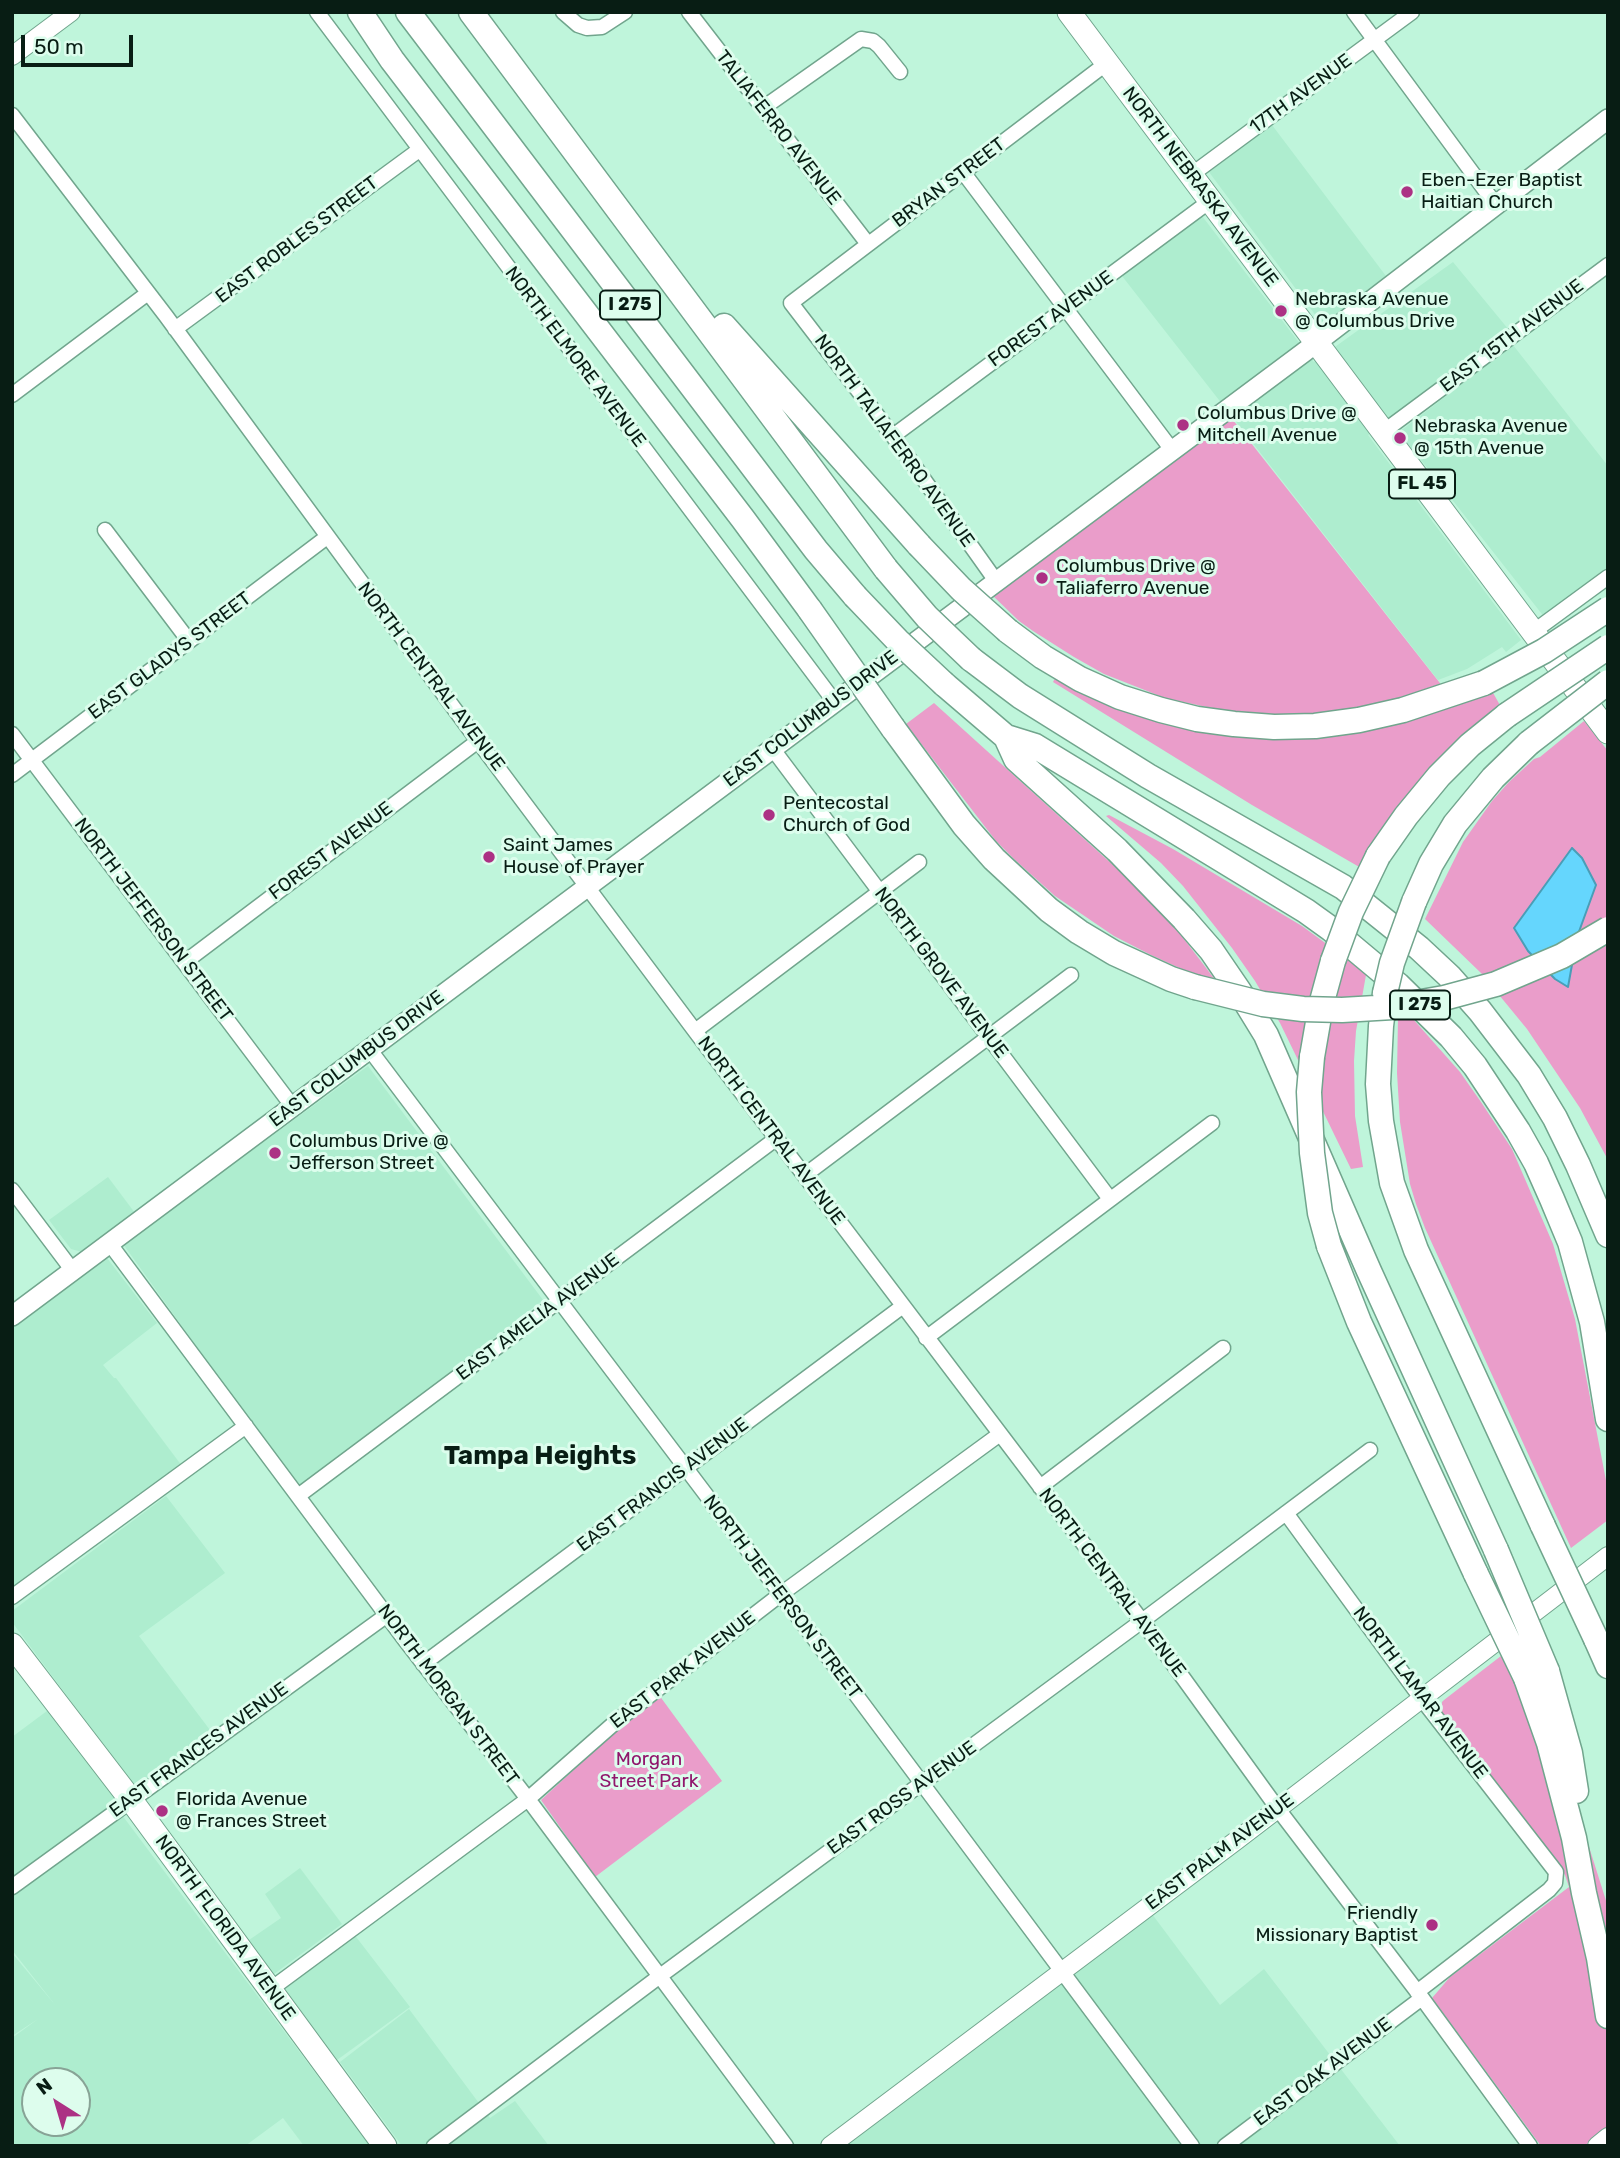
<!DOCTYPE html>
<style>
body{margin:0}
#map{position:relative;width:1620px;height:2158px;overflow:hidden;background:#bff5db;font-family:Rubik,sans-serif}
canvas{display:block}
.frame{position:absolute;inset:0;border:14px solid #081d14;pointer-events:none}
.north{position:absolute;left:21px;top:2067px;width:70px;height:70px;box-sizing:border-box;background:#ddfded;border:2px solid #88a396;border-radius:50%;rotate:323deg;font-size:19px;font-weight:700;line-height:28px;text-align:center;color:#081d14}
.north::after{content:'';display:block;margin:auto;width:24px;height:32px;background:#ac3184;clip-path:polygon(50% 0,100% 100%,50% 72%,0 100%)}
.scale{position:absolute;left:21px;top:35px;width:112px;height:32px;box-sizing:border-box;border:4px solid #081d14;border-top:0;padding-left:9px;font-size:21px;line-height:24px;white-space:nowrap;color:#081d14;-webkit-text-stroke:5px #ddfded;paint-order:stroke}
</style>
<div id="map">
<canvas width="1620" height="2158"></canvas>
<div class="frame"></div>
<div class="north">N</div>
<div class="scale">50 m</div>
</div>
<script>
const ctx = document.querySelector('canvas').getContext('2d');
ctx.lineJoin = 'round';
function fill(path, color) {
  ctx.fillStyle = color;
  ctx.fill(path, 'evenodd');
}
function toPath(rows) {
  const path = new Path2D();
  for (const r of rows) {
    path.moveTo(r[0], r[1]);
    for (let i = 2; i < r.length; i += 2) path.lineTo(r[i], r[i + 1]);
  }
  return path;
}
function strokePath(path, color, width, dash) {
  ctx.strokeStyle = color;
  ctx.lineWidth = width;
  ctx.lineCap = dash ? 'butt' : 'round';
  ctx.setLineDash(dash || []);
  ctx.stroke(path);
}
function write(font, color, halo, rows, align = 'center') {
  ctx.font = font + ' Rubik,sans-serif';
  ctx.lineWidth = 6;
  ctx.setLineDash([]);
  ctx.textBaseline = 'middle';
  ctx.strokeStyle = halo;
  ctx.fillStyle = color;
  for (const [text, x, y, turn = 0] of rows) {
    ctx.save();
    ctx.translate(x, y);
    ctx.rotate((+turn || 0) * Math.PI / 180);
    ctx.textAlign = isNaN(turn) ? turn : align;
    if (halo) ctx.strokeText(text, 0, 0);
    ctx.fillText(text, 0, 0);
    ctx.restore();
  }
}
fill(toPath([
 [1272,125,1386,276,1322,324,1209,172],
 [1202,216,1314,362,1453,262,1509,330,1368,435,1521,640,1506,652,1502,647,1467,669,1438,680,1122,276],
 [1513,345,1608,466,1608,572,1545,618,1399,432],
 [368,1066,543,1300,299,1489,123,1244],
 [108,1177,135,1213,82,1252,71,1249,49,1220],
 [107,1258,157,1323,103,1365,114,1378,116,1378,185,1470,143,1499,138,1493,140,1498,12,1592,12,1329],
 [166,1496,225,1573,139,1636,213,1734,137,1790,12,1622,12,1611],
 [55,1705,127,1800,12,1883,12,1737],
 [122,1815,370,2146,304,2146,283,2118,245,2146,12,2146,12,2038,38,2019,12,2036,12,1953,56,2006,12,1950,12,1894],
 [35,2081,77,2081,77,2123,35,2123],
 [300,1868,342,1924,274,1974,249,1940,281,1918,265,1894],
 [1152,1914,1220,2005,1264,1969,1400,2146,839,2146],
 [350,1929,410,2007,337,2060,280,1982],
 [409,2009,490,2118,515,2101,549,2146,402,2146,340,2062]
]), '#aeedcf');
fill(toPath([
 [1229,415,1443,687,1408,698,1333,713,1283,715,1241,713,1202,706,1165,698,1104,674,1074,657,1033,631,1019,621,991,594],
 [1056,676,1124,709,1409,720,1492,691,1501,707,1361,868,1252,805,1053,682],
 [934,703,1134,884,1181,935,1216,981,1199,977,1151,955,1114,936,1055,896,1014,859,996,841,906,724],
 [1584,721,1608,751,1608,1160,1580,1108,1527,1029,1481,973,1425,919,1463,842,1492,801,1509,782,1534,759,1540,757],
 [1571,849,1582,858,1596,885,1577,937,1567,987],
 [1109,815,1173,849,1302,926,1343,956,1366,975,1356,1031,1354,1061,1355,1116,1363,1167,1351,1169,1280,1023,1255,981,1232,948,1183,886,1161,863,1106,816],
 [1398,1018,1413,1019,1460,1072,1481,1102,1512,1149,1553,1244,1575,1319,1608,1491,1608,1520,1571,1548,1425,1228,1416,1204,1410,1184,1400,1122,1397,1073],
 [1510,1649,1573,1796,1608,1907,1608,2128,1584,2146,1541,2146,1432,1998,1450,1977,1569,1887,1565,1875,1442,1713,1442,1702,1444,1700],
 [659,1695,722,1781,595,1877,541,1800,629,1719]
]), '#ea9dca');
const water = toPath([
 [1572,848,1582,858,1596,885,1577,937,1568,987,1555,979,1528,951,1514,928,1572,848]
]);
fill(water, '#65d6fd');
strokePath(water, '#499eb7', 2);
const minor = toPath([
 [317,12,834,701],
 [563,12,578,25,587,28,602,27,625,12],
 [689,12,868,244],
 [1354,12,1496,205],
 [763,108,861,39,873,41,879,46,900,72],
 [12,115,166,316,478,741,695,1031,1142,1621,1278,1809,1422,1998,1530,2146],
 [963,172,1172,450],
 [1191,175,1412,12],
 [175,329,419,150],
 [12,395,148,293],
 [1383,432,1608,265],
 [893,436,1210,201],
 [105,530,189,641],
 [996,581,893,436,791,303,1107,63],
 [1533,632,1608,577],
 [12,734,293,1107],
 [772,748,1110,1199],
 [12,775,327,537],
 [185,962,478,741],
 [695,1031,919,862],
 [370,1050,781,1594,1192,2146],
 [805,1175,1071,975],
 [12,1190,73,1271],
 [110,1244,405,1640,528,1799,786,2146],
 [926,1338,1212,1123],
 [1040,1487,1223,1348],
 [298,1496,777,1138],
 [1286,1513,1421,1698,1556,1872,1555,1883,1549,1890,1417,1992],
 [12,1597,246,1426],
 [423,1664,903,1306],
 [12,1887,387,1615],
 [271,1989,528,1799,619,1719,781,1594,1000,1434],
 [434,2146,660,1976,1142,1621,1370,1450],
 [1225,2146,1422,1998]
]);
const tertiary = toPath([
 [12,56,71,12],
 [830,2146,1237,1840,1608,1556],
 [1597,2146,1608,2137]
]);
const secondary = toPath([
 [12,1316,1303,353,1608,119]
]);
const primary = toPath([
 [1069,12,1608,732],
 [12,1645,131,1800,385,2146]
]);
const motorway = toPath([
 [360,12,392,60,743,519,810,610],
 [408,12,816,550,855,596],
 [471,12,886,569],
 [724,326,919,545],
 [1008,631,1043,657,1080,679,1120,697,1161,710,1197,719,1234,724,1274,727,1315,726,1359,720,1403,710,1484,683],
 [971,659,1020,696,1148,776,1343,887,1419,948,1449,976,1480,1011,1529,1075,1555,1118,1578,1165,1608,1235],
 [944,684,1006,737,1035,746,1306,911,1331,929,1398,985,1451,1037,1475,1066,1518,1131,1536,1163,1552,1199,1570,1242,1592,1322,1608,1419],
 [893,728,964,825,994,859,1049,910,1079,932,1114,953,1171,979,1195,987],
 [1006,737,1016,759,1117,850,1184,919,1211,950,1239,991,1266,1035,1369,1271,1496,1550],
 [1378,856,1406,816,1439,776,1470,745,1507,715],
 [1414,902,1431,864,1455,824,1493,778,1529,743],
 [1385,993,1381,1026,1378,1084,1381,1121,1392,1183,1416,1250,1543,1526],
 [1312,1057,1321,1005,1333,961],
 [1329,1246,1359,1322,1476,1574],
 [1596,1639,1608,1666],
 [1547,1671,1570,1753,1576,1791],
 [1526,1678,1549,1743,1574,1838,1584,1893,1599,1958,1608,2016]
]);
strokePath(minor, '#71a58d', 17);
strokePath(tertiary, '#71a58d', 20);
strokePath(secondary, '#71a58d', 22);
strokePath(primary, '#71a58d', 25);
strokePath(motorway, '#71a58d', 27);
strokePath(minor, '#fff', 14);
strokePath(tertiary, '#fff', 18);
strokePath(secondary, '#fff', 19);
strokePath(primary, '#fff', 23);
strokePath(motorway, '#fff', 24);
const motorwayBridge = toPath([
 [919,545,961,589,1008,631],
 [886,569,927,617,971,659],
 [855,596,898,641,944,684],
 [810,610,893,728],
 [1484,683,1544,651,1608,609],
 [1507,715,1608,647],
 [1529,743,1608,682],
 [1333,961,1351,912,1378,856],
 [1195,987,1263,1004,1303,1009,1342,1010,1393,1007,1444,998,1496,984,1562,956,1608,929],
 [1385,993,1392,963,1414,902],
 [1312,1057,1309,1092,1312,1153,1320,1213,1329,1246],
 [1543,1526,1596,1639],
 [1496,1550,1547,1671],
 [1476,1574,1526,1678]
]);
strokePath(motorwayBridge, '#71a58d', 27, []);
strokePath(motorwayBridge, '#fff', 24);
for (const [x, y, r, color] of [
 [1407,192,7,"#ac3184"],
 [1281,311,7,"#ac3184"],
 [1183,425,7,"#ac3184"],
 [1400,438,7,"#ac3184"],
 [1042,578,7,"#ac3184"],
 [769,815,7,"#ac3184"],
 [489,857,7,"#ac3184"],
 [275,1153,7,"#ac3184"],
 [162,1811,7,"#ac3184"],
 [1432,1925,7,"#ac3184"]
]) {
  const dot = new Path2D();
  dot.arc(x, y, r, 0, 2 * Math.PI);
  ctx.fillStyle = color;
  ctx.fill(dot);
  strokePath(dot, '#ddfded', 2.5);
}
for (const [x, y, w] of [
 [630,305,60],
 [1422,484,66],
 [1420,1005,60]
]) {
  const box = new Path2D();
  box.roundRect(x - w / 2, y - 14.5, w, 29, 5);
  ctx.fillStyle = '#ddfded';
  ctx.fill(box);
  strokePath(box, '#081d14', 2);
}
write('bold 18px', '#081d14', null, [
 ["I 275",630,305],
 ["FL 45",1422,484],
 ["I 275",1420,1005]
]);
write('19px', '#081d14', '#ddfded', [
 ["17TH AVENUE",1301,94,-36],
 ["TALIAFERRO AVENUE",778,128,52],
 ["BRYAN STREET",949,183,-37],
 ["NORTH NEBRASKA AVENUE",1200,187,53],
 ["EAST ROBLES STREET",297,240,-37],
 ["FOREST AVENUE",1051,319,-36],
 ["EAST 15TH AVENUE",1512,336,-37],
 ["NORTH ELMORE AVENUE",575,357,53],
 ["NORTH TALIAFERRO AVENUE",894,441,54],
 ["EAST GLADYS STREET",170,656,-37],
 ["NORTH CENTRAL AVENUE",431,677,53],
 ["EAST COLUMBUS DRIVE",811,719,-37],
 ["FOREST AVENUE",331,851,-37],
 ["NORTH JEFFERSON STREET",153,920,53],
 ["NORTH GROVE AVENUE",941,973,53],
 ["EAST COLUMBUS DRIVE",357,1059,-37],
 ["NORTH CENTRAL AVENUE",771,1131,53],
 ["EAST AMELIA AVENUE",538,1317,-37],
 ["EAST FRANCIS AVENUE",663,1485,-37],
 ["NORTH CENTRAL AVENUE",1112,1583,53],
 ["NORTH JEFFERSON STREET",782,1597,53],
 ["EAST PARK AVENUE",683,1670,-38],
 ["NORTH LAMAR AVENUE",1420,1693,53],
 ["NORTH MORGAN STREET",448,1695,53],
 ["EAST FRANCES AVENUE",199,1750,-36],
 ["EAST ROSS AVENUE",902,1798,-36],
 ["EAST PALM AVENUE",1220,1852,-37],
 ["NORTH FLORIDA AVENUE",225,1928,54],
 ["EAST OAK AVENUE",1323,2072,-37]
]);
write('19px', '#081d14', '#ddfded', [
 ["Eben-Ezer Baptist",1421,181],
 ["Haitian Church",1421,203],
 ["Nebraska Avenue",1295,300],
 ["@ Columbus Drive",1295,322],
 ["Columbus Drive @",1197,414],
 ["Mitchell Avenue",1197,436],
 ["Nebraska Avenue",1414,427],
 ["@ 15th Avenue",1414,449],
 ["Columbus Drive @",1056,567],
 ["Taliaferro Avenue",1056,589],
 ["Pentecostal",783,804],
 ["Church of God",783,826],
 ["Saint James",503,846],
 ["House of Prayer",503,868],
 ["Columbus Drive @",289,1142],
 ["Jefferson Street",289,1164],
 ["Florida Avenue",176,1800],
 ["@ Frances Street",176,1822],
 ["Friendly",1418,1914,"right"],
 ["Missionary Baptist",1418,1936,"right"]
], 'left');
write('19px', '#90166c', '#ddfded', [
 ["Morgan",649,1760],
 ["Street Park",649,1782]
]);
write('bold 26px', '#081d14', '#ddfded', [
 ["Tampa Heights",540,1456]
]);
</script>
